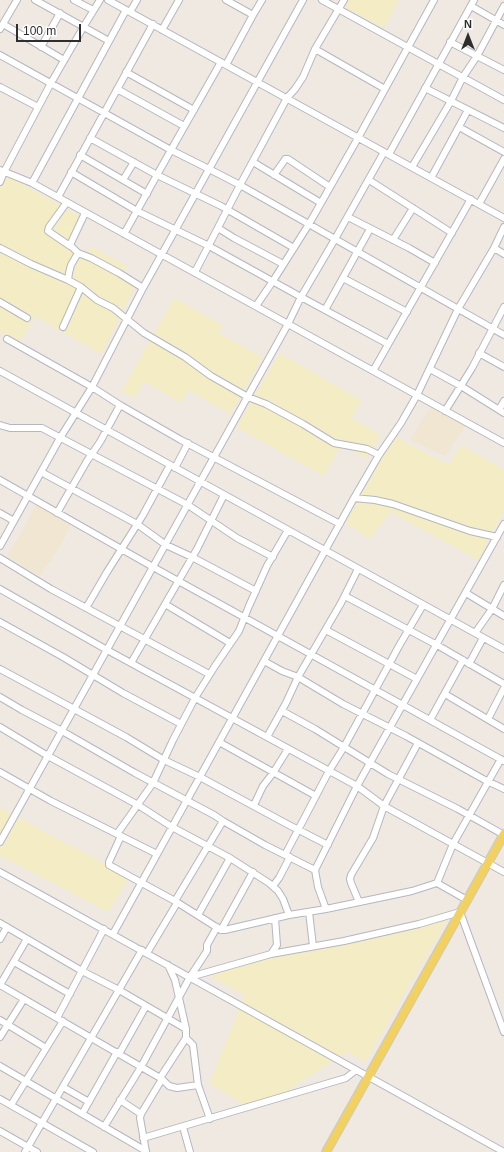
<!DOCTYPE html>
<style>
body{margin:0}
#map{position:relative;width:504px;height:1152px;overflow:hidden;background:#efe9e1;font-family:Helvetica,sans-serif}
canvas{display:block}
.north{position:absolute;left:448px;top:16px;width:40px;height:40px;-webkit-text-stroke:3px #fff;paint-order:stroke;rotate:0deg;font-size:11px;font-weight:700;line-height:16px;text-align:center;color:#2e2e2e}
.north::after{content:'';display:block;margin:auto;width:14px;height:18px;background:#2e2e2e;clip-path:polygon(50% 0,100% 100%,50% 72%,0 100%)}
.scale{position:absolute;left:16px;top:24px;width:65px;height:18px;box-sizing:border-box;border:2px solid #2e2e2e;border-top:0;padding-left:5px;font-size:12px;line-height:14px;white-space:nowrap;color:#2e2e2e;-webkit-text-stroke:3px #fff;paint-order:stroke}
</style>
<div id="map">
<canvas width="504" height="1152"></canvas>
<div class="north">N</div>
<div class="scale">100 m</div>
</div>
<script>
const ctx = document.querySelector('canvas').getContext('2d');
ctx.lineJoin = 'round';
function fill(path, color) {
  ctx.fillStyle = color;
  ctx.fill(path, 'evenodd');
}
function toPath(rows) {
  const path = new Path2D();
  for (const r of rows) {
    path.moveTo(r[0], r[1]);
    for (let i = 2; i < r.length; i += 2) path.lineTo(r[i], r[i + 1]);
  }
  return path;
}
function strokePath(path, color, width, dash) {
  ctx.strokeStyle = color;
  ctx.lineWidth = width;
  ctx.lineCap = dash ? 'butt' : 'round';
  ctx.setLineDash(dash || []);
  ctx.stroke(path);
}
fill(toPath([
 [430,408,466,425,445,456,410,440],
 [36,505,72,523,60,546,40,576,7,556,24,528]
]), '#f0e6d1');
fill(toPath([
 [346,0,398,0,384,28,342,6],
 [0,172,81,217,68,246,85,255,91,247,127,266,120,276,136,284,101,354,34,316,19,343,0,332],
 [174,298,222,325,218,333,262,357,230,414,188,390,181,403,144,382,134,398,121,391],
 [279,353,361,400,351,418,380,435,366,459,341,445,323,476,236,427],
 [394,436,448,465,461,445,504,470,504,510,478,560,390,512,370,539,345,523],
 [0,808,129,877,108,912,0,856],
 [448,918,365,1062,347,1052,255,1111,209,1084,244,995,199,970]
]), '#f3ecc5');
const minor = toPath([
 [35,0,109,41],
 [74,0,93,10],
 [108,0,504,218],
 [226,0,253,15],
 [322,0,504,100],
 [471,6,504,25],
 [130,12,137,0],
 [3,24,64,60],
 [0,29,17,0],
 [162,30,179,0],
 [450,42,504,70],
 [41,47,60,13],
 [315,49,385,89],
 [0,55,171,150,209,169,240,185,504,335],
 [226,65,253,15,262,0],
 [126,72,194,110],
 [0,87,38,107],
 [425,88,504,128],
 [117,89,184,126],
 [459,127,504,152],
 [90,138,157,175,221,206,294,248],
 [389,154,474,0],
 [80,155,147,194],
 [253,162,321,203],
 [412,167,451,101,463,77,477,56,504,6],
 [0,170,32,183,504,443],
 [71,172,137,211,209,246,301,297,388,344],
 [274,175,284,161,285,159,288,159,330,187],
 [431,178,468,110],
 [123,180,134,162],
 [369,180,452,233],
 [0,182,4,172,51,83,84,26,100,0],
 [32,183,126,10],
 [58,197,153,24],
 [67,202,49,227,48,231,70,246],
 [479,204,504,159],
 [348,217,409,248,435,263],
 [218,228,234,238,283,264],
 [124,234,171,150,221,62],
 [393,240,413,208],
 [0,248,31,264,68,280,81,287,97,300,113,308,144,333,185,357,211,376,248,397,266,404,303,424,334,443,367,449,379,455],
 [494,248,504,254],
 [78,253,70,245,85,213],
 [195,272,240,185,287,98,295,89,303,77,315,49,344,0],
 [343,278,407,312],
 [68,280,69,273,71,265,78,253,91,258,119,273,143,288],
 [0,302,27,318],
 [256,306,273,281,309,224,358,138,434,0],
 [325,310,370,229],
 [63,327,81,287],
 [7,339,92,387,120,405,181,440,340,524],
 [479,353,504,367],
 [430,369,461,386,504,413],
 [0,371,504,649],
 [373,371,471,199],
 [499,410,504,401],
 [445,411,472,368,504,307],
 [0,425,10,428,42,428,188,505,237,538,273,557],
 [175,468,188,443],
 [41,472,137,524,166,545,192,557,256,591],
 [0,480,153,567,504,761],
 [354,498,375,500,393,504,470,531,497,537],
 [0,513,14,521],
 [57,513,87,461,100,442,120,405],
 [0,546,60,438,92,387,143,288,303,0],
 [0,558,51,589,209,674],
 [0,589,107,650,357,786,384,806,504,872],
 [466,593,504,616],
 [345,596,437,645,504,684],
 [165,604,230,643],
 [86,608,107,572,143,515,170,465],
 [0,622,63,657,123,693,181,724],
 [326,630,417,679],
 [475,633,492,609,504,585],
 [264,661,282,671,298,677,343,704,406,736,485,780,504,789],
 [131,663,197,549,224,495],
 [469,664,483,638],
 [0,669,126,737,164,760,200,777,287,824,328,845],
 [445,694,504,729],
 [0,697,22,710,62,731,135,773,214,815,223,821,265,845,315,870],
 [282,711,315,729,388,774,458,809,504,835],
 [488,719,504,688],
 [430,720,463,660],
 [0,727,48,756,138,805,172,827,230,858,269,883,278,891,283,899,289,915],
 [267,737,286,703,298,677,341,603,358,569],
 [219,742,316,796],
 [501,759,453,844,437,883,412,891,326,909,318,887,315,870,357,786,504,524],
 [0,772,51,801,157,854],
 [254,805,263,786,273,773,288,749],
 [117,834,153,783,173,740,195,698,215,666,239,631,249,606,267,566,288,530],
 [121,836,109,862,109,865,175,901,221,930,225,930,289,915,326,909],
 [0,842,288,324,301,297,335,239,384,152],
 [285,855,329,771,344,747,399,646,423,605],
 [0,872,504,1152],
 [437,883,467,900],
 [273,886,279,878,290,857],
 [175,901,223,821],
 [359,902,351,883,350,879,351,875,373,838,384,806,418,743],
 [309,912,313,946],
 [198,915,230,858],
 [0,923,82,971,119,990,186,1029],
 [221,930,253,872],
 [113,934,354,498,379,455,401,423,417,395,458,309,494,248,504,227],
 [0,939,7,927],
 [147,953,177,903],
 [271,954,344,941,419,924,460,912,504,1032],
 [14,962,70,994],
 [190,977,271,954,277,945,275,918],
 [0,985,162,1079,169,1086,177,1088,198,1085],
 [0,985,27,939],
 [57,1018,104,929],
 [0,1020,46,1048],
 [0,1037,24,999],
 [186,1038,193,1045,198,1085,210,1119],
 [119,1054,146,1006],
 [0,1066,146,1151],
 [160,1078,186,1038,186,1029,175,980,168,965],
 [63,1087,89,1102],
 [0,1099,93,1152],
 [120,1100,141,1114],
 [11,1105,63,1021],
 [82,1114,117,1052],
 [104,1127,141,1067,190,977,207,951,207,945,217,927],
 [183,1127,190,1152],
 [0,1131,37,1152],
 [143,1138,346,1078,356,1070],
 [25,1152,142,950],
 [146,1152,140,1118,141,1114,162,1079]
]);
const major = toPath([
 [326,1152,504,834]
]);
strokePath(minor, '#b4b7c1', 8);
strokePath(major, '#c9c9c9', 10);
strokePath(minor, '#fff', 6);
strokePath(major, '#f2d163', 8);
</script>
